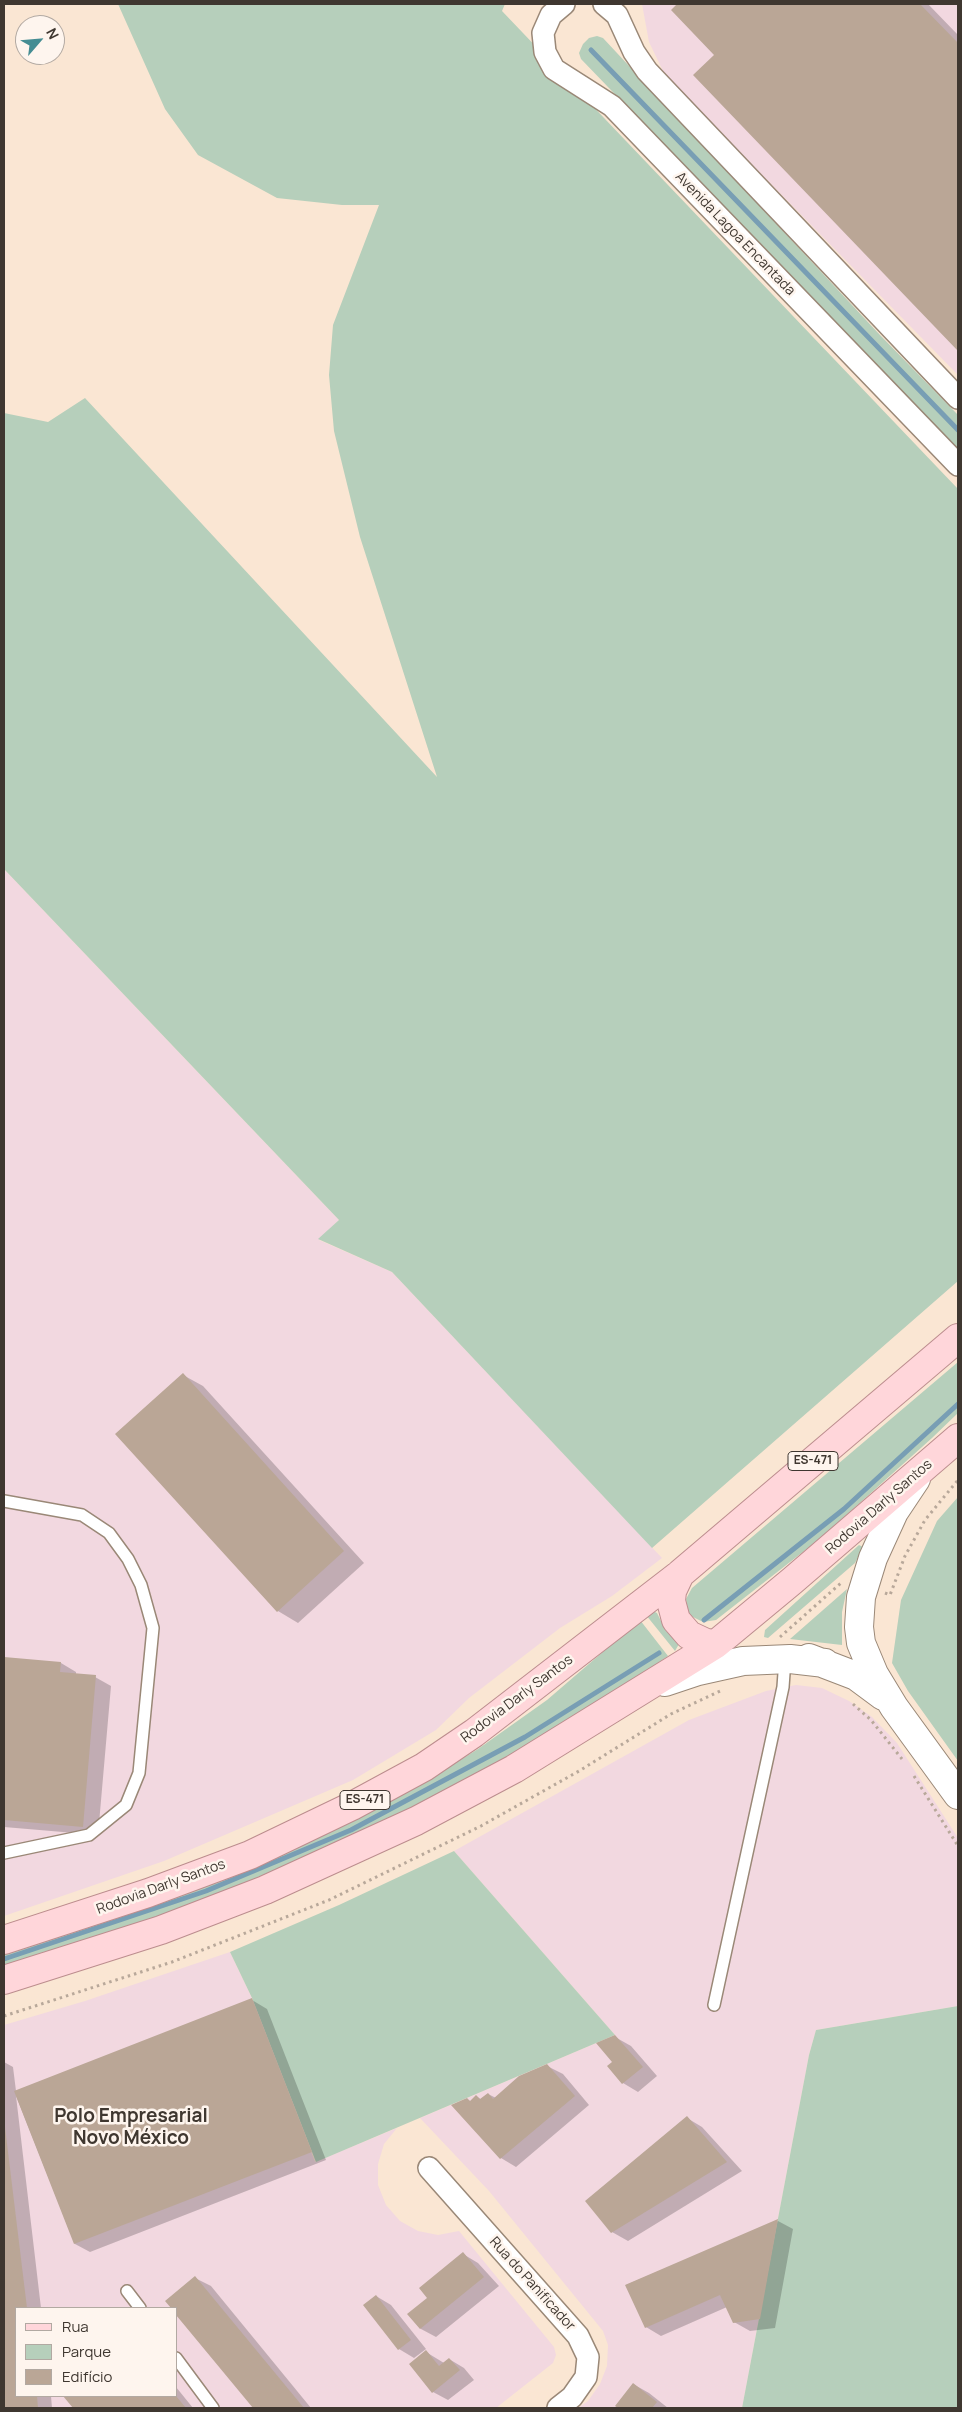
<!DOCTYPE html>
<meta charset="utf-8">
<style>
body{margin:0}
#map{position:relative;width:962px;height:2412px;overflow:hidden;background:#fae6d3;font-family:Manrope,sans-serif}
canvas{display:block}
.frame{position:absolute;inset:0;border:5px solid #3f3730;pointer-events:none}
.legend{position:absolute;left:15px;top:2307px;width:162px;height:90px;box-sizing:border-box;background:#fef5ee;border:1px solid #b2a9a2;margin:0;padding:6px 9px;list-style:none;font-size:15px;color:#3f3730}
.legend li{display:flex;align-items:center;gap:10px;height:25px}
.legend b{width:25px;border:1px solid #b2a9a2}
.north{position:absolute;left:15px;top:15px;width:50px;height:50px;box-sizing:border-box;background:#fef5ee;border:1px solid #b2a9a2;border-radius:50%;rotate:63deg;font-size:14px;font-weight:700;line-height:20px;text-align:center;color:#3f3730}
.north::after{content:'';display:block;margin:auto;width:18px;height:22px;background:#458d93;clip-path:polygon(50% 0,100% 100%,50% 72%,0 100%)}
</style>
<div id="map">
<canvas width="962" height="2412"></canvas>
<div class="frame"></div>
<ul class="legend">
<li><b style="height:6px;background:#ffd6da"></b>Rua</li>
<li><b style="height:14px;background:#b6cfbb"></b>Parque</li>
<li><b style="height:14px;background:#baa696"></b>Edifício</li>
</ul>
<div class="north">N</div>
</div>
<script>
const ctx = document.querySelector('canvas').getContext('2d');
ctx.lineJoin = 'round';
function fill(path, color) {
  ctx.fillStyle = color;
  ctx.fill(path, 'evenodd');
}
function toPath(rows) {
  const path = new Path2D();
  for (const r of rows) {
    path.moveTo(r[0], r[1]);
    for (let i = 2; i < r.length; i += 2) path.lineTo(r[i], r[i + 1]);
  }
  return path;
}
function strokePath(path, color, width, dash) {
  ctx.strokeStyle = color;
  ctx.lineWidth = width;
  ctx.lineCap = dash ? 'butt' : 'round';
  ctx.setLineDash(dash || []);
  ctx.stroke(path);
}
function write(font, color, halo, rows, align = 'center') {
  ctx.font = font + ' Manrope,sans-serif';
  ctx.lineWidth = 5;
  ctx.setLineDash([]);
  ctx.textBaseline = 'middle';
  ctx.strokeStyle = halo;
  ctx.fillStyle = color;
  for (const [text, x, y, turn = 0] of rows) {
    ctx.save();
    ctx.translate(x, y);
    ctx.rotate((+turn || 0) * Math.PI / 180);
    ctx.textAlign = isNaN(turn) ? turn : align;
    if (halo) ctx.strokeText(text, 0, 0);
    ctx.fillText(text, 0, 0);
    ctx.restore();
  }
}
fill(toPath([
 [642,4,958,4,958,375,673,84,663,71,649,42],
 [4,869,339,1220,319,1240,392,1272,662,1558,612,1596,560,1628,469,1698,436,1730,353,1780,164,1861,4,1916],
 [796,1685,822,1688,849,1701,872,1717,897,1743,958,1838,958,2006,816,2030,809,2055,742,2408,578,2408,588,2401,600,2384,607,2366,608,2345,603,2331,489,2191,420,2118,615,2035,454,1851,689,1720,766,1691],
 [230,1952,252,1998,315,2162,397,2128,384,2144,378,2164,378,2185,386,2205,400,2221,418,2231,438,2235,459,2231,554,2347,556,2355,553,2363,496,2408,4,2408,4,2025,85,2001],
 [16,2308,176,2308,176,2396,16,2396]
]), '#f2d8e0');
fill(toPath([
 [118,4,505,4,502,11,958,489,958,1281,652,1548,392,1272,318,1239,339,1220,4,869,4,413,48,422,85,398,437,777,360,537,334,431,329,375,333,325,379,205,342,205,277,198,198,155,165,109],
 [597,36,603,38,880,335,958,415,958,450,581,59,579,53,583,44,589,38],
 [958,1362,958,1413,932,1438,822,1537,716,1620,703,1622,691,1616,688,1611,686,1599,692,1588],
 [958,1497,958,1761,908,1691,892,1663,901,1600,937,1521],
 [859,1545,863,1547,855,1563,768,1638,764,1637,765,1630],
 [847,1589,842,1612,842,1645,790,1639],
 [651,1610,657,1613,666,1631,679,1644,675,1651,646,1615],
 [640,1620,668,1656,602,1701,507,1758,410,1809,259,1878,156,1917,4,1966,4,1951,415,1788,478,1749,547,1700],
 [454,1851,615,2035,316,2162,252,1998,230,1952,339,1905],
 [958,2006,958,2408,742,2408,809,2055,816,2030]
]), '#b6cfbb');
fill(toPath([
 [679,4,928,4,958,35,958,349,695,75,716,55,672,10],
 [183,1375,203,1386,364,1563,298,1623,278,1611,117,1434],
 [4,1658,61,1663,76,1672,76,1675,95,1677,111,1686,98,1835,4,1827],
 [252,2000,267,2009,326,2160,90,2252,75,2244,16,2096,41,2308,16,2308,16,2396,51,2396,52,2408,4,2408,4,2062,13,2067,16,2091],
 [615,2037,631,2046,657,2076,638,2092,623,2083,614,2062],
 [547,2066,563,2074,589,2105,516,2167,501,2158,467,2099,471,2102,477,2097,482,2100,488,2094,496,2098],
 [687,2118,702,2127,742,2171,628,2241,612,2232],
 [778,2221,793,2229,775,2328,750,2331,734,2322,727,2307,661,2336,646,2327,626,2285],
 [463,2254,478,2263,499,2286,436,2337,421,2329,409,2314,428,2298],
 [195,2278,211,2286,311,2408,255,2408,176,2313,176,2308,172,2308,167,2301],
 [376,2296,391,2305,426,2349,414,2358,399,2349],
 [426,2352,444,2363,449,2359,464,2368,474,2380,448,2400,433,2392],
 [633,2384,649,2393,668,2408,620,2408,617,2406],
 [176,2387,193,2408,75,2408,65,2396,176,2396]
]), '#0003');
strokePath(toPath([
 [591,50,958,430],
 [704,1620,844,1509,958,1404],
 [4,1959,206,1891,351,1830,525,1737,659,1653]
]), '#789eb4', 5);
fill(toPath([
 [677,4,920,4,958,43,958,351,693,75,714,55,671,10],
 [183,1373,344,1551,277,1612,115,1434],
 [4,1657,61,1662,60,1672,96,1675,83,1827,4,1820],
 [252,1998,312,2152,74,2244,14,2091],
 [615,2035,643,2067,622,2084,607,2066,612,2062,596,2043],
 [547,2064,575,2096,500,2159,451,2105,467,2098,470,2101,476,2095,480,2099,488,2093,493,2099,519,2076],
 [687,2116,727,2162,611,2233,585,2201],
 [4,2119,27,2308,16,2308,16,2396,37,2396,38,2408,4,2408],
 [778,2219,760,2319,733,2323,720,2295,645,2328,625,2285],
 [463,2252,484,2277,420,2329,407,2314,427,2298,419,2288],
 [195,2276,304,2408,253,2408,176,2315,176,2308,171,2308,165,2301],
 [376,2295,411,2340,398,2350,363,2305],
 [426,2350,439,2366,449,2358,460,2370,432,2393,409,2364],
 [633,2383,657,2402,652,2408,618,2408,615,2406],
 [63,2396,176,2396,186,2408,73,2408]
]), '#baa696');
const service = toPath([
 [4,1501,82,1515,109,1533,128,1559,141,1585,153,1628,139,1773,126,1805,89,1835,4,1853],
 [714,2005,783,1687,785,1659],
 [127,2291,140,2308],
 [176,2358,213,2408]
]);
const minor = toPath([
 [564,4,551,15,543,33,545,52,554,69,612,106,958,465],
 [604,4,617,15,634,52,647,71,958,398],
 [429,2168,578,2336,588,2357,586,2377,572,2397,558,2408]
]);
const secondary = toPath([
 [916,1479,894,1512,873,1558,861,1597,859,1627,861,1643,874,1674,894,1707,958,1795],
 [809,1658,856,1676,883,1696],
 [665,1682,698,1671,743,1661,790,1659,825,1663]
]);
const primary = toPath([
 [680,1574,672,1591,671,1601,676,1620,689,1635,706,1643,716,1644],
 [4,1940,148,1893,250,1855,352,1806,424,1767,474,1733,680,1574,958,1338],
 [4,1980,161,1930,265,1890,416,1821,514,1769,716,1644,792,1581,958,1438]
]);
strokePath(service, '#9a8877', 14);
strokePath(minor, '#9a8877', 24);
strokePath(secondary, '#9a8877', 30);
strokePath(primary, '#bc8d8e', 30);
strokePath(toPath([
 [885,1593,890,1595,905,1556,925,1520,958,1480],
 [780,1637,841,1583],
 [853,1704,871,1720,902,1759],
 [914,1776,958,1846],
 [4,2016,172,1962,329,1900,481,1826,579,1771,671,1714,720,1691]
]), '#b8a89a', 3, [2.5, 4]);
strokePath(service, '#fff', 11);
strokePath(minor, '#fff', 21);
strokePath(secondary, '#fff', 28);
strokePath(primary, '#ffd6da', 28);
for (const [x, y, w] of [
 [813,1461,50],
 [365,1800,50]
]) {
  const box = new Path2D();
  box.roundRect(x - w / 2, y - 9.5, w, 19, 4);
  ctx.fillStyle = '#fef5ee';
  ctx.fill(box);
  strokePath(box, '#3f3730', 1);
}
write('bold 12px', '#3f3730', null, [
 ["ES-471",813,1461],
 ["ES-471",365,1800]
]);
write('14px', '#3f3730', '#fef5ee', [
 ["Avenida Lagoa Encantada",735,234,46],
 ["Rodovia Darly Santos",879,1507,-41],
 ["Rodovia Darly Santos",517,1699,-37],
 ["Rodovia Darly Santos",161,1887,-20],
 ["Rua do Panificador",532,2284,48]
]);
write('bold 19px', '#3f3730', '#fef5ee', [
 ["Polo Empresarial",131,2117],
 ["Novo México",131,2139]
]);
</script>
